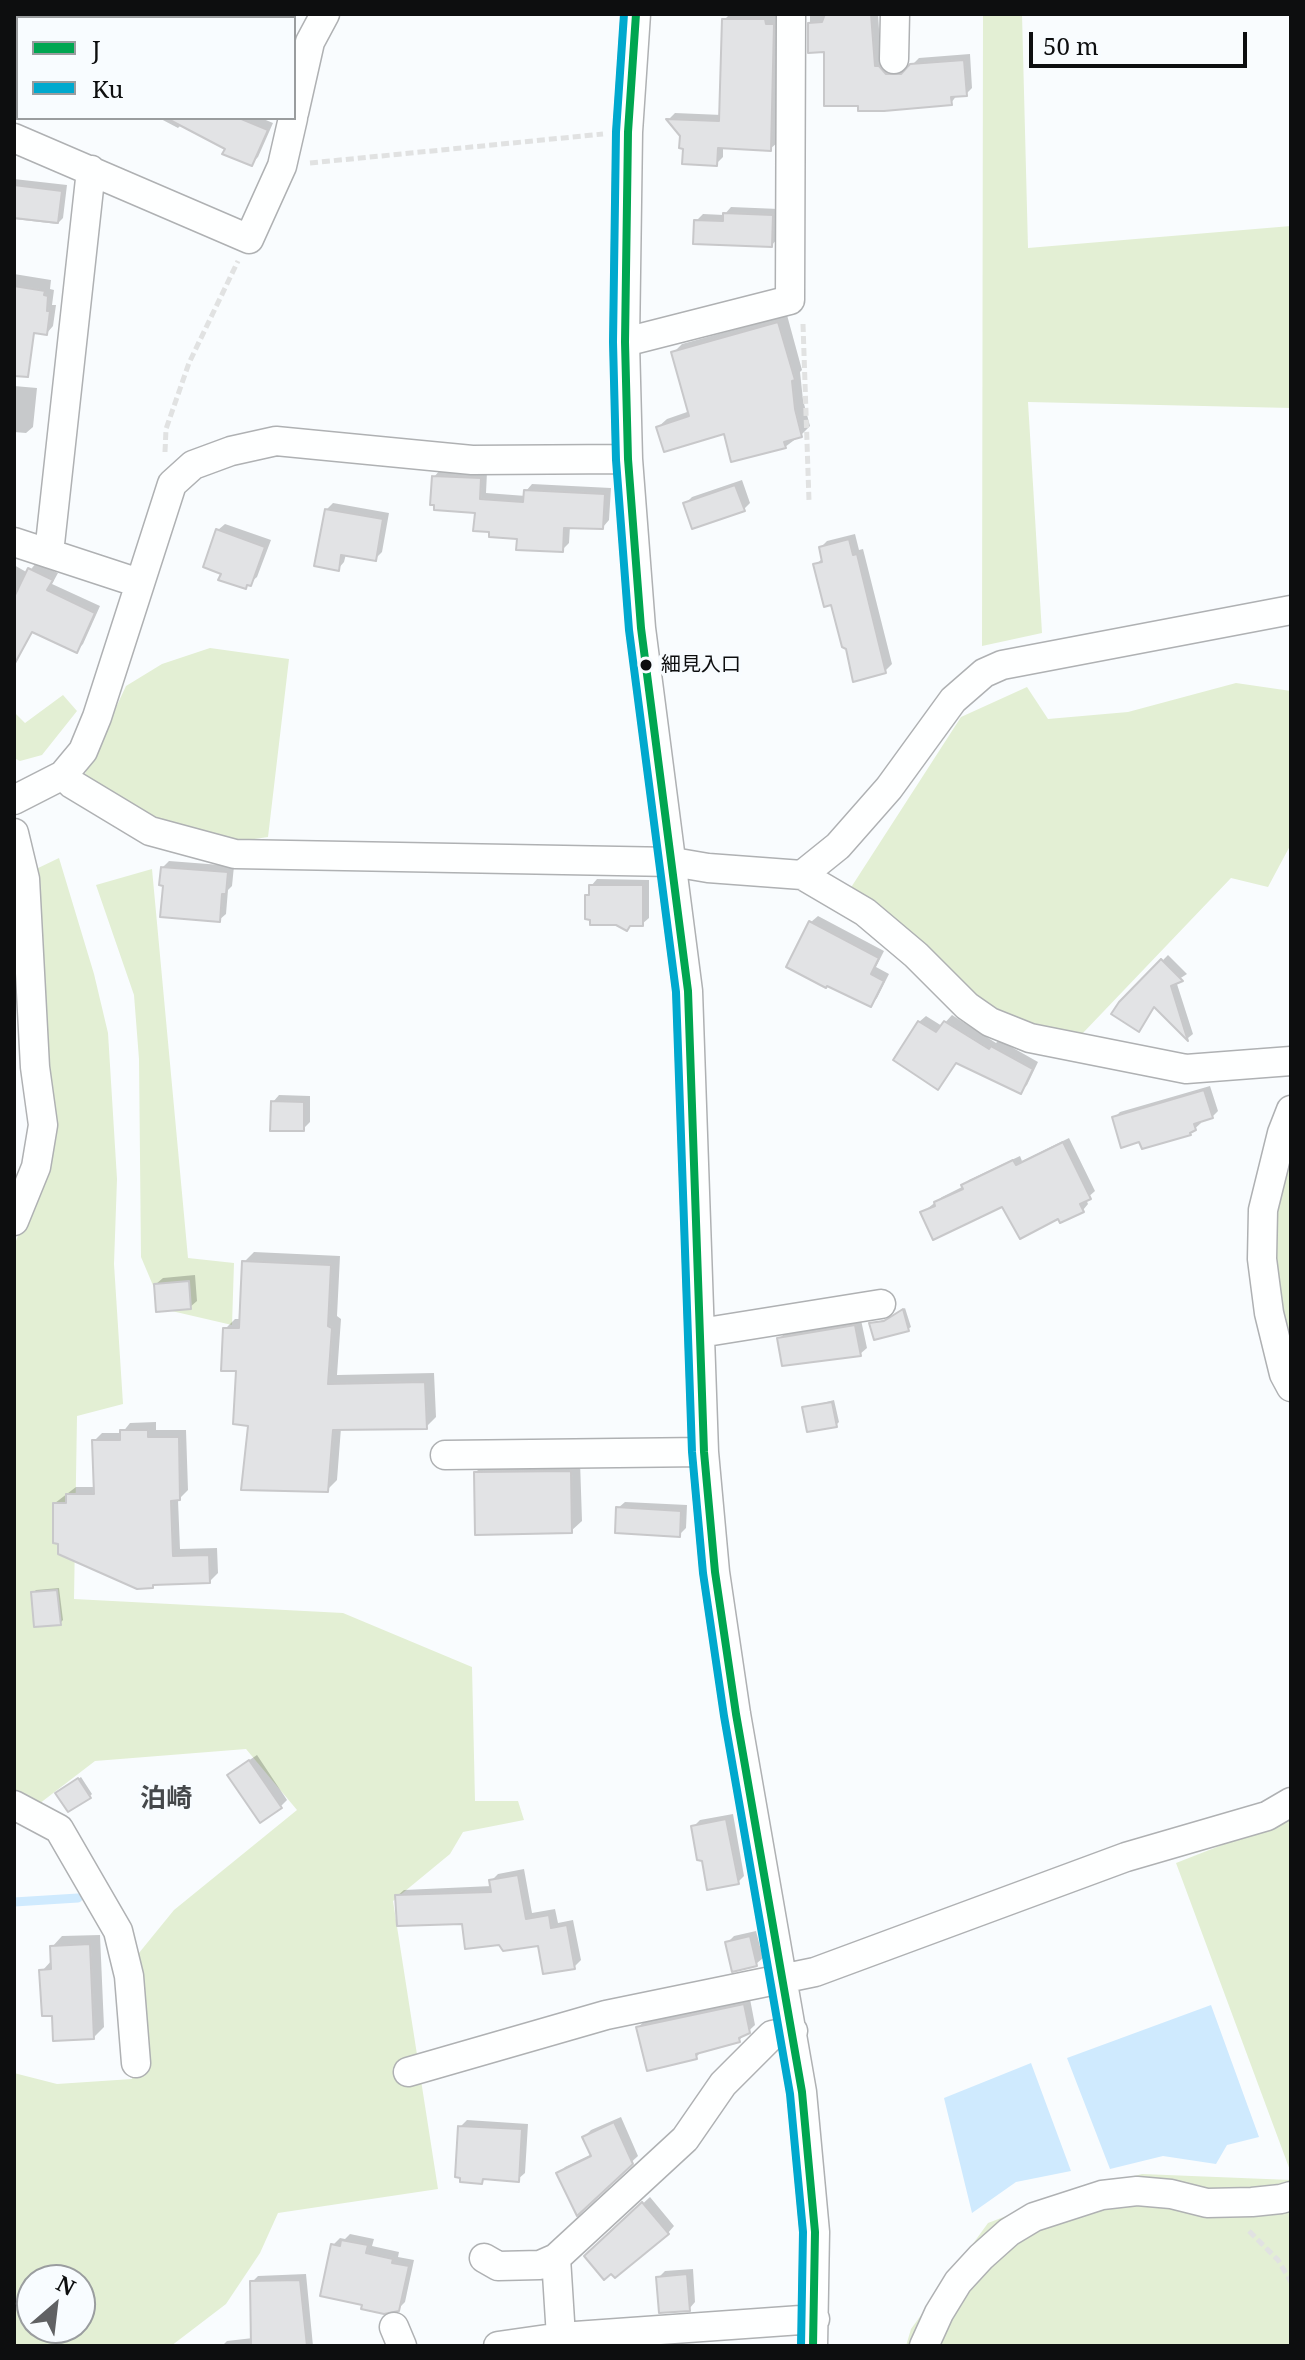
<!DOCTYPE html>
<meta charset="utf-8">
<style>
body{margin:0}
#map{position:relative;width:1305px;height:2360px;overflow:hidden;background:#f9fcfe;font-family:"Noto Serif",serif}
canvas{display:block}
.frame{position:absolute;inset:0;border:16px solid #0d0e0f;pointer-events:none}
.legend{position:absolute;left:16px;top:16px;width:280px;height:104px;box-sizing:border-box;background:#f8fcff;border:2px solid #9a9d9f;margin:0;padding:10px 14px;list-style:none;font-size:24px;color:#0d0e0f}
.legend li{display:flex;align-items:center;gap:16px;height:40px}
.legend b{width:40px;border:2px solid #9a9d9f}
.north{position:absolute;left:16px;top:2264px;width:80px;height:80px;box-sizing:border-box;background:#f8fcff;border:2px solid #9a9d9f;border-radius:50%;rotate:28deg;font-size:22px;font-weight:700;line-height:32px;text-align:center;color:#0d0e0f}
.north::after{content:'';display:block;margin:auto;width:28px;height:36px;background:#606163;clip-path:polygon(50% 0,100% 100%,50% 72%,0 100%)}
.scale{position:absolute;left:1029px;top:32px;width:218px;height:36px;box-sizing:border-box;border:4px solid #0d0e0f;border-top:0;padding-left:10px;font-size:24px;line-height:28px;white-space:nowrap;color:#0d0e0f;-webkit-text-stroke:6px #f8fcff;paint-order:stroke}
</style>
<div id="map">
<canvas width="1305" height="2360"></canvas>
<div class="frame"></div>
<ul class="legend">
<li><b style="height:10px;background:#00a651"></b>J</li>
<li><b style="height:10px;background:#00a9ce"></b>Ku</li>
</ul>
<div class="north">N</div>
<div class="scale">50 m</div>
</div>
<script>
const ctx = document.querySelector('canvas').getContext('2d');
ctx.lineJoin = 'round';
function fill(path, color) {
  ctx.fillStyle = color;
  ctx.fill(path, 'evenodd');
}
function toPath(rows) {
  const path = new Path2D();
  for (const r of rows) {
    path.moveTo(r[0], r[1]);
    for (let i = 2; i < r.length; i += 2) path.lineTo(r[i], r[i + 1]);
  }
  return path;
}
function strokePath(path, color, width, dash) {
  ctx.strokeStyle = color;
  ctx.lineWidth = width;
  ctx.lineCap = dash ? 'butt' : 'round';
  ctx.setLineDash(dash || []);
  ctx.stroke(path);
}
function write(font, color, halo, rows, align = 'center') {
  ctx.font = font + ' "Noto Serif","Noto Sans JP",serif';
  ctx.lineWidth = 7;
  ctx.setLineDash([]);
  ctx.textBaseline = 'middle';
  ctx.strokeStyle = halo;
  ctx.fillStyle = color;
  for (const [text, x, y, turn = 0] of rows) {
    ctx.save();
    ctx.translate(x, y);
    ctx.rotate((+turn || 0) * Math.PI / 180);
    ctx.textAlign = isNaN(turn) ? turn : align;
    if (halo) ctx.strokeText(text, 0, 0);
    ctx.fillText(text, 0, 0);
    ctx.restore();
  }
}
fill(toPath([
 [983,14,1022,14,1028,248,1291,226,1291,408,1028,402,1042,633,982,646],
 [210,648,289,659,268,837,234,842,163,823,84,776,126,686,162,664],
 [1236,683,1291,691,1291,844,1268,887,1231,878,1082,1034,1020,1022,978,1005,850,889,961,717,1027,687,1048,719,1128,712],
 [63,695,77,711,42,755,20,761,14,758,14,712,25,723],
 [59,858,94,974,108,1033,117,1179,114,1264,123,1404,77,1416,74,1599,343,1613,472,1667,475,1801,518,1801,524,1820,463,1832,450,1854,393,1901,438,2189,278,2213,260,2253,226,2304,171,2346,14,2346,14,2073,57,2084,132,2079,121,1975,174,1910,297,1810,246,1749,95,1761,35,1807,14,1796,14,1246,37,1187,34,870],
 [32,2280,80,2280,80,2328,32,2328],
 [152,869,188,1258,234,1263,232,1325,163,1309,141,1257,139,1059,134,995,96,885],
 [1291,1136,1291,1354,1275,1291,1274,1202],
 [1291,1818,1291,2173,1176,1863],
 [1142,2174,1291,2180,1291,2346,906,2346,911,2329,988,2223,1064,2194]
]), '#e3efd4');
fill(toPath([
 [1211,2005,1259,2137,1227,2145,1216,2164,1163,2156,1110,2169,1067,2058],
 [1031,2063,1071,2171,1016,2182,972,2213,944,2098]
]), '#cfeafe');
fill(toPath([
 [14,14,31,18,18,18,18,64,14,63],
 [46,14,71,14,70,18,45,18],
 [730,14,780,14,777,143,770,149,723,147,723,157,716,164,682,135,669,119,675,113,722,115,724,20],
 [810,14,878,14,881,59,902,70,909,68,919,58,970,54,972,88,966,94,957,95,951,103,860,104,826,50,810,51],
 [159,118,261,118,273,123,258,157,251,164,182,124,178,128],
 [14,179,67,185,63,218,57,224,14,219],
 [731,207,779,209,778,238,772,245,696,221,703,214,724,215],
 [14,274,51,280,50,289,54,290,52,305,56,305,53,326,47,333,37,331,33,335,14,333],
 [787,315,802,370,800,372,803,400,810,426,801,435,785,447,726,431,658,427,667,419,690,411,673,353,682,344],
 [14,386,37,388,33,427,26,433,14,432],
 [440,470,487,472,486,493,526,496,526,491,532,484,611,488,609,520,603,527,570,526,569,543,562,550,519,537,477,511,434,477],
 [742,480,750,503,744,509,686,503,692,497],
 [333,503,389,513,382,552,375,559,346,554,344,562,338,569,326,510],
 [225,524,271,540,257,577,245,587,223,573,218,530],
 [855,534,859,550,863,549,892,664,885,671,833,602,815,565,822,559,821,547,827,541],
 [36,563,58,573,52,584,100,606,83,644,76,651,34,631,27,638,14,632,14,565,28,573],
 [169,861,234,866,232,886,228,890,226,914,219,920,165,884,162,868],
 [597,879,649,880,649,918,642,924,616,923,587,896,591,892,591,886],
 [818,916,884,951,876,967,889,974,877,998,871,1005,811,922],
 [1168,955,1187,974,1176,981,1193,1034,1188,1038,1155,1006,1139,1029,1121,1003],
 [952,1015,996,1043,999,1040,1038,1062,1027,1085,1020,1092,957,1061,938,1087,919,1022,926,1016,942,1026],
 [1210,1086,1218,1111,1212,1117,1200,1120,1201,1123,1190,1133,1141,1140,1114,1118,1120,1112],
 [279,1095,310,1096,310,1122,303,1129,273,1102],
 [1069,1138,1095,1191,1086,1199,1088,1204,1083,1210,1059,1216,1002,1205,923,1212,942,1197,964,1186,969,1180,1020,1156,1022,1161],
 [254,1252,340,1256,337,1316,341,1319,337,1375,434,1373,436,1417,426,1427,341,1428,337,1480,327,1490,250,1424,238,1369,225,1329,235,1319,241,1319,244,1262],
 [195,1275,197,1301,190,1307,156,1284,163,1278],
 [905,1308,911,1327,908,1329,872,1324,889,1318],
 [861,1320,867,1348,860,1354,779,1339,786,1332],
 [834,1400,839,1422,836,1425,804,1408],
 [156,1422,156,1430,186,1430,188,1490,178,1500,180,1549,217,1548,218,1573,210,1581,155,1583,152,1586,55,1503,76,1487,96,1487,94,1441,102,1433,122,1433,130,1423],
 [580,1461,582,1521,571,1531,476,1472,486,1462],
 [625,1502,687,1505,686,1528,679,1535,618,1508],
 [59,1588,63,1620,60,1623,33,1593,36,1590],
 [257,1755,287,1800,281,1806,236,1769],
 [81,1777,92,1794,90,1796,60,1791],
 [733,1814,744,1876,738,1882,694,1826,700,1820],
 [524,1869,532,1913,555,1909,558,1923,573,1920,581,1960,574,1967,540,1943,500,1943,463,1922,397,1896,404,1890,492,1886,491,1881,498,1874],
 [756,1931,763,1958,756,1964,727,1943,734,1936],
 [100,1935,104,2027,94,2037,54,2014,42,1971,53,1959,52,1947,62,1936],
 [750,1999,755,2025,739,2040,702,2051,696,2057,638,2027,645,2021],
 [621,2117,638,2156,577,2212,559,2174,565,2167,592,2154,584,2137,591,2130],
 [467,2120,528,2124,525,2173,518,2179,485,2178,481,2182,460,2127],
 [650,2197,674,2226,668,2233,615,2275,586,2256],
 [350,2234,374,2239,372,2246,399,2252,398,2257,414,2260,405,2302,398,2309,364,2303,333,2245,340,2238,345,2239],
 [693,2269,695,2302,689,2309,658,2278,665,2271],
 [306,2274,313,2346,222,2346,227,2341,253,2338,252,2282,258,2276]
]), '#0003');
strokePath(toPath([
 [14,1902,78,1898]
]), '#cfeafe', 9);
const building = toPath([
 [825,14,871,14,875,66,879,66,886,74,901,74,910,64,964,60,967,96,951,97,952,105,884,111,858,111,858,106,824,106,824,52,808,53,808,23,822,22,825,14],
 [722,19,765,19,766,24,774,24,771,151,718,148,717,166,682,164,683,149,679,148,680,136,666,119,719,121,722,19],
 [166,118,239,118,268,130,252,166,222,154,225,149,166,118],
 [14,185,62,191,58,223,14,218,14,185],
 [723,213,773,215,772,247,693,244,694,220,723,221,723,213],
 [14,286,45,291,44,295,48,296,47,311,50,311,47,335,34,333,28,377,14,376,14,286],
 [778,322,795,380,792,381,795,409,802,437,784,442,786,448,731,462,724,434,664,452,656,427,689,416,671,352,778,322],
 [432,476,481,478,480,499,523,502,524,490,605,494,603,529,564,528,563,552,516,550,517,539,489,537,489,532,473,531,475,513,434,510,434,505,430,505,432,476],
 [735,485,745,511,692,529,683,503,735,485],
 [325,509,383,519,376,561,341,555,339,571,314,566,325,509],
 [216,529,265,547,251,586,247,585,246,589,218,580,221,574,203,567,216,529],
 [849,539,853,555,857,554,886,673,853,682,846,649,842,647,831,605,824,607,813,564,822,562,819,547,849,539],
 [28,568,53,580,47,590,95,613,77,653,32,632,14,665,15,595,28,568],
 [161,867,228,872,226,894,222,894,220,922,160,917,163,886,159,885,161,867],
 [589,885,643,885,643,926,630,926,627,931,616,925,590,925,590,920,585,919,585,895,589,895,589,885],
 [809,921,879,958,871,974,884,981,871,1007,827,986,826,988,786,967,809,921],
 [1161,959,1183,981,1171,986,1188,1041,1154,1007,1139,1032,1111,1014,1119,1002,1161,959],
 [918,1021,936,1032,944,1021,989,1049,991,1046,1033,1069,1021,1094,956,1063,938,1090,893,1060,918,1021],
 [1204,1090,1213,1118,1194,1124,1196,1130,1190,1133,1191,1135,1142,1149,1139,1142,1121,1148,1112,1117,1204,1090],
 [271,1101,304,1102,304,1131,270,1131,271,1101],
 [1063,1142,1091,1199,1080,1204,1084,1212,1060,1223,1058,1219,1020,1239,1002,1207,933,1240,920,1212,935,1206,934,1202,963,1189,961,1185,1013,1160,1016,1165,1063,1142],
 [242,1261,331,1265,328,1326,332,1328,328,1384,425,1382,427,1429,333,1430,328,1492,241,1490,248,1426,233,1424,236,1371,221,1371,223,1328,239,1328,242,1261],
 [189,1281,191,1309,156,1312,154,1284,189,1281],
 [903,1309,909,1331,874,1340,869,1323,884,1321,903,1309],
 [855,1325,861,1356,782,1366,777,1338,855,1325],
 [832,1402,837,1427,807,1432,802,1407,832,1402],
 [120,1430,148,1430,148,1437,179,1437,180,1500,171,1501,173,1556,209,1555,210,1583,153,1585,153,1588,137,1589,58,1554,58,1544,53,1543,53,1503,66,1503,66,1494,94,1494,92,1440,120,1440,120,1430],
 [571,1471,572,1533,475,1535,474,1472,571,1471],
 [616,1507,681,1511,680,1537,615,1533,616,1507],
 [57,1590,61,1625,34,1627,31,1592,57,1590],
 [249,1760,282,1808,260,1823,227,1775,249,1760],
 [78,1778,91,1798,68,1812,55,1793,78,1778],
 [726,1819,739,1884,707,1890,702,1861,697,1860,691,1826,726,1819],
 [518,1875,526,1919,549,1915,551,1928,567,1925,575,1969,543,1974,538,1946,503,1951,499,1945,465,1949,462,1924,397,1926,395,1895,491,1892,489,1880,518,1875],
 [750,1936,757,1966,732,1972,725,1942,750,1936],
 [90,1944,94,2039,53,2041,52,2016,42,2016,39,1970,51,1969,50,1946,90,1944],
 [744,2004,750,2033,739,2038,740,2042,696,2054,697,2059,647,2071,636,2027,744,2004],
 [614,2122,633,2164,577,2216,556,2173,591,2156,582,2137,614,2122],
 [458,2126,522,2129,519,2182,483,2179,482,2184,460,2182,460,2178,455,2177,458,2126],
 [642,2202,669,2234,615,2278,611,2274,604,2280,584,2256,642,2202],
 [341,2240,368,2245,366,2253,393,2259,392,2263,409,2266,399,2311,384,2314,361,2309,362,2305,320,2296,331,2244,340,2246,341,2240],
 [687,2274,690,2311,659,2313,656,2277,687,2274],
 [300,2280,307,2346,251,2346,250,2281,300,2280]
]);
fill(building, '#e2e3e5');
strokePath(building, '#c8c8ca', 2);
const minor = toPath([
 [636,14,628,132,625,342,628,459,641,628,688,991,704,1452,715,1572,736,1714,802,2092,815,2232,813,2346],
 [894,59,895,14],
 [294,113,310,42,325,14],
 [14,138,249,239,282,166,293,118],
 [625,342,790,300,791,14],
 [14,542,139,583],
 [49,553,91,170],
 [63,775,72,784,150,831,235,854,673,862,708,868,802,875,838,846,889,788,953,700,984,673,1002,665,1291,610],
 [14,800,63,775,83,751,97,717,172,484,193,465,231,451,276,441,472,460,628,459],
 [14,833,25,879,35,1067,43,1125,36,1167,14,1221],
 [802,875,865,912,916,955,967,1006,990,1022,1030,1038,1186,1069,1291,1061],
 [1291,1110,1282,1133,1263,1210,1262,1259,1269,1313,1284,1374,1291,1387],
 [700,1333,881,1304],
 [445,1455,704,1452],
 [14,1805,59,1829,118,1931,129,1976,136,2063],
 [408,2072,606,2015,815,1972,1126,1857,1267,1816,1291,1802],
 [484,2258,498,2266,540,2265,556,2258],
 [394,2327,402,2346],
 [561,2337,556,2258,685,2139,723,2084,772,2035,793,2031],
 [498,2346,561,2337,815,2319],
 [924,2346,939,2313,958,2282,981,2257,1009,2232,1034,2217,1102,2195,1137,2191,1171,2194,1207,2203,1252,2202,1281,2199,1291,2196]
]);
strokePath(minor, '#afb1b3', 31);
strokePath(toPath([
 [310,163,603,134],
 [803,324,809,501],
 [165,452,166,429,189,363,238,261],
 [1249,2231,1278,2260,1291,2282]
]), '#e1e2e2', 5, [8, 4]);
strokePath(minor, '#feffff', 28);
strokePath(toPath([
 [636,14,628,132,625,342,628,459,641,628,688,991,704,1452,715,1572,736,1714,802,2092,815,2232,813,2346]
]), '#00a651', 8);
strokePath(toPath([
 [624,14,616,132,613,342,616,460,629,630,676,992,692,1452,703,1573,724,1716,790,2094,803,2232,801,2346]
]), '#00a9ce', 8);
for (const [x, y, r, color] of [
 [646,665,7,"#0d0e0f"]
]) {
  const dot = new Path2D();
  dot.arc(x, y, r, 0, 2 * Math.PI);
  ctx.fillStyle = color;
  ctx.fill(dot);
  strokePath(dot, '#f8fcff', 3);
}
write('20px', '#0d0e0f', '#f8fcff', [
 ["細見入口",661,665]
], 'left');
write('bold 26px', '#45484b', '#f8fcff', [
 ["泊崎",166,1800]
]);
</script>
